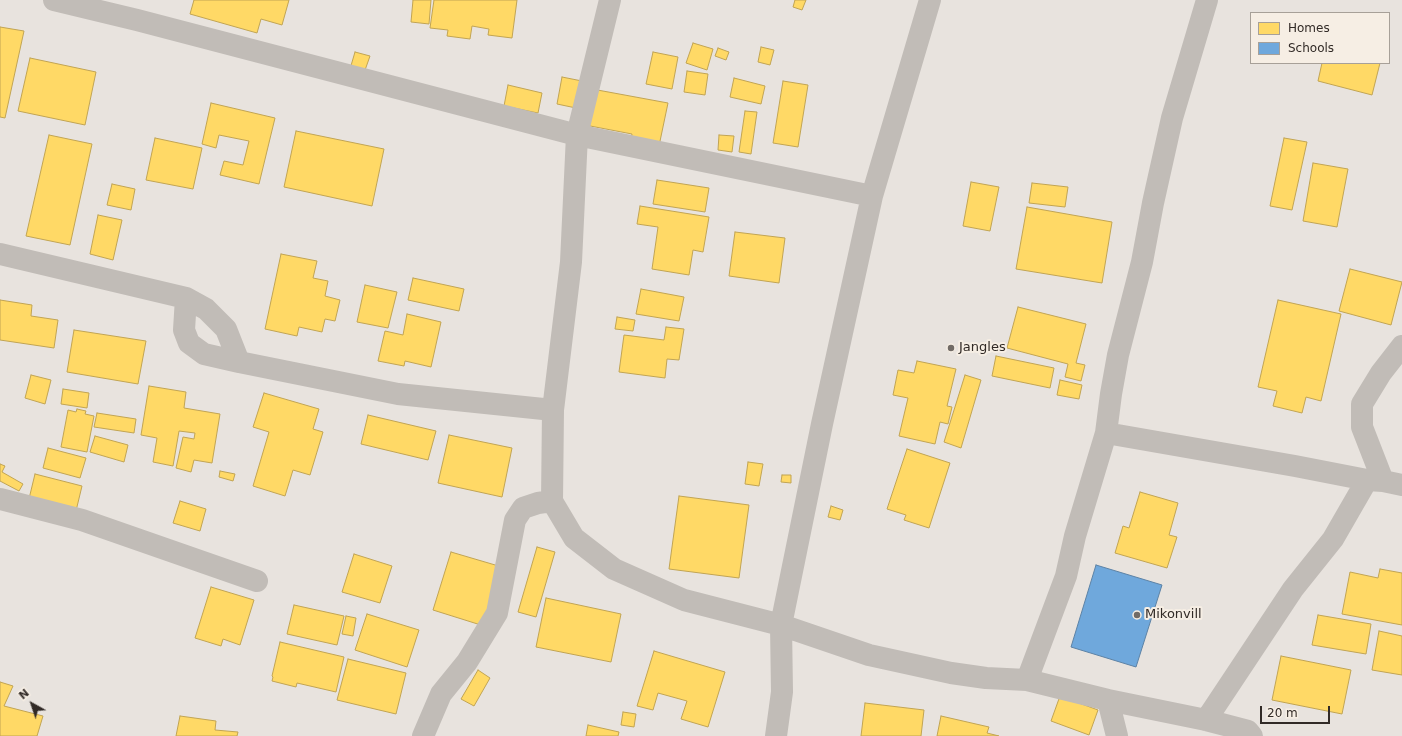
<!DOCTYPE html>
<style>
body{margin:0}
#map{position:relative;width:1402px;height:736px;overflow:hidden;background:#e8e3de;font-family:"DejaVu Sans",sans-serif}
canvas{display:block}
.legend{position:absolute;left:1250px;top:12px;width:140px;height:52px;box-sizing:border-box;background:#f6eee4;border:1px solid #a7a098;margin:0;padding:5px 7px;list-style:none;font-size:12px;color:#312a26}
.legend li{display:flex;align-items:center;gap:8px;height:20px}
.legend b{width:20px;border:1px solid #a7a098}
.north{position:absolute;left:12px;top:684px;width:40px;height:40px;-webkit-text-stroke:3px #f6eee4;paint-order:stroke;rotate:320deg;font-size:11px;font-weight:700;line-height:16px;text-align:center;color:#312a26}
.north::after{content:'';display:block;margin:auto;width:14px;height:18px;background:#312a26;clip-path:polygon(50% 0,100% 100%,50% 72%,0 100%)}
.scale{position:absolute;left:1260px;top:706px;width:70px;height:18px;box-sizing:border-box;border:2px solid #312a26;border-top:0;padding-left:5px;font-size:12px;line-height:14px;white-space:nowrap;color:#312a26;-webkit-text-stroke:3px #f6eee4;paint-order:stroke}
</style>
<div id="map">
<canvas width="1402" height="736"></canvas>
<ul class="legend">
<li><b style="height:11px;background:#ffd966"></b>Homes</li>
<li><b style="height:11px;background:#6fa8dc"></b>Schools</li>
</ul>
<div class="north">N</div>
<div class="scale">20 m</div>
</div>
<script>
const ctx = document.querySelector('canvas').getContext('2d');
ctx.lineJoin = 'round';
function fill(path, color) {
  ctx.fillStyle = color;
  ctx.fill(path, 'evenodd');
}
function toPath(rows) {
  const path = new Path2D();
  for (const r of rows) {
    path.moveTo(r[0], r[1]);
    for (let i = 2; i < r.length; i += 2) path.lineTo(r[i], r[i + 1]);
  }
  return path;
}
function strokePath(path, color, width, dash) {
  ctx.strokeStyle = color;
  ctx.lineWidth = width;
  ctx.lineCap = dash ? 'butt' : 'round';
  ctx.setLineDash(dash || []);
  ctx.stroke(path);
}
function write(font, color, halo, rows, align = 'center') {
  ctx.font = font + ' "DejaVu Sans",sans-serif';
  ctx.lineWidth = 4;
  ctx.setLineDash([]);
  ctx.textBaseline = 'middle';
  ctx.strokeStyle = halo;
  ctx.fillStyle = color;
  for (const [text, x, y, turn = 0] of rows) {
    ctx.save();
    ctx.translate(x, y);
    ctx.rotate((+turn || 0) * Math.PI / 180);
    ctx.textAlign = isNaN(turn) ? turn : align;
    if (halo) ctx.strokeText(text, 0, 0);
    ctx.fillText(text, 0, 0);
    ctx.restore();
  }
}
const homes = toPath([
 [194,0,289,0,282,25,261,19,257,33,190,14,194,0],
 [413,0,431,0,429,24,411,22,413,0],
 [434,0,517,0,512,38,488,35,489,29,472,26,470,39,447,36,448,30,430,28,434,0],
 [795,0,806,0,802,10,793,7,795,0],
 [0,27,24,31,5,118,0,117,0,27],
 [693,43,713,49,707,70,686,63,693,43],
 [761,47,774,50,770,65,758,62,761,47],
 [718,48,729,52,726,60,715,56,718,48],
 [355,52,370,56,364,73,350,69,355,52],
 [653,52,678,57,672,89,646,84,653,52],
 [30,58,96,72,85,125,18,111,30,58],
 [1322,63,1380,63,1372,95,1318,81,1322,63],
 [687,71,708,74,705,95,684,92,687,71],
 [562,77,582,81,576,108,557,104,562,77],
 [734,78,765,86,761,104,730,97,734,78],
 [783,81,808,85,798,147,773,143,783,81],
 [508,85,542,93,538,113,504,106,508,85],
 [592,89,668,103,659,146,631,140,632,134,585,125,592,89],
 [211,103,275,118,259,184,220,175,224,161,243,165,249,141,219,135,216,148,202,144,211,103],
 [745,111,757,112,751,154,739,152,745,111],
 [296,131,384,149,372,206,284,187,296,131],
 [49,135,92,144,70,245,26,236,49,135],
 [719,135,734,136,732,152,718,150,719,135],
 [155,138,202,148,193,189,146,180,155,138],
 [1284,138,1307,142,1292,210,1270,206,1284,138],
 [1313,163,1348,169,1337,227,1303,221,1313,163],
 [657,180,709,188,705,212,653,204,657,180],
 [971,182,999,187,990,231,963,226,971,182],
 [1032,183,1068,187,1065,207,1029,203,1032,183],
 [112,184,135,189,131,210,107,205,112,184],
 [640,206,709,217,703,252,693,250,689,275,652,269,658,227,637,224,640,206],
 [1027,207,1112,222,1102,283,1016,269,1027,207],
 [98,215,122,220,113,260,90,254,98,215],
 [735,232,785,238,779,283,729,276,735,232],
 [281,254,317,261,313,278,328,281,325,296,340,300,335,321,325,319,322,332,299,327,297,336,265,329,281,254],
 [1350,269,1402,282,1391,325,1339,311,1350,269],
 [413,278,464,289,459,311,408,300,413,278],
 [365,285,397,292,388,328,357,322,365,285],
 [641,289,684,297,679,321,636,314,641,289],
 [0,300,32,305,31,316,58,320,54,348,0,340,0,300],
 [1278,300,1341,314,1321,401,1306,397,1302,413,1273,406,1277,391,1258,387,1278,300],
 [1018,307,1086,324,1076,363,1085,365,1081,381,1065,377,1068,364,1007,348,1018,307],
 [407,314,441,322,431,367,405,361,404,366,378,361,385,331,403,335,407,314],
 [617,317,635,320,633,331,615,329,617,317],
 [666,327,684,329,679,360,667,359,665,378,619,372,624,335,664,340,666,327],
 [74,330,146,341,138,384,67,372,74,330],
 [996,356,1054,368,1050,388,992,376,996,356],
 [917,361,956,369,947,406,952,407,948,424,940,422,935,444,899,436,908,398,893,395,898,370,914,373,917,361],
 [31,375,51,380,45,404,25,398,31,375],
 [965,375,981,380,961,448,944,442,965,375],
 [1060,380,1082,385,1079,399,1057,395,1060,380],
 [149,386,186,392,184,408,220,414,212,463,194,460,191,472,176,468,183,437,194,439,195,433,179,431,173,466,153,462,157,438,141,435,149,386],
 [63,389,89,393,87,408,61,404,63,389],
 [264,393,319,409,313,429,323,432,310,475,293,470,285,496,253,486,269,432,253,427,264,393],
 [77,409,86,411,85,414,94,416,87,452,61,447,68,410,76,412,77,409],
 [97,413,136,419,134,433,94,427,97,413],
 [368,415,436,431,428,460,361,444,368,415],
 [449,435,512,448,502,497,438,483,449,435],
 [95,436,128,445,124,462,90,452,95,436],
 [48,448,86,458,80,478,43,468,48,448],
 [907,449,950,463,929,528,904,520,906,515,887,509,907,449],
 [748,462,763,464,759,486,745,484,748,462],
 [0,464,5,466,2,472,23,484,19,491,0,481,0,464],
 [220,471,235,474,233,481,219,477,220,471],
 [35,474,82,486,75,515,28,503,35,474],
 [782,475,791,475,791,483,781,482,782,475],
 [1140,492,1178,503,1169,535,1177,537,1167,568,1115,553,1123,526,1129,528,1140,492],
 [679,496,749,505,739,578,669,569,679,496],
 [180,501,206,509,200,531,173,523,180,501],
 [831,506,843,510,840,520,828,517,831,506],
 [537,547,555,552,536,617,518,612,537,547],
 [451,552,502,567,484,626,433,610,451,552],
 [354,554,392,566,380,603,342,592,354,554],
 [1380,569,1402,573,1402,625,1342,614,1350,572,1378,578,1380,569],
 [211,587,254,600,240,645,223,639,221,646,195,638,211,587],
 [546,598,621,614,611,662,536,647,546,598],
 [294,605,344,616,337,645,287,634,294,605],
 [367,614,419,630,407,667,355,650,367,614],
 [1318,615,1371,624,1366,654,1312,645,1318,615],
 [346,616,356,618,353,636,342,634,346,616],
 [1379,631,1402,636,1402,675,1372,670,1379,631],
 [280,642,344,657,336,692,297,683,296,687,272,681,273,677,272,676,280,642],
 [654,651,725,672,708,727,681,719,687,701,658,693,653,710,637,706,654,651],
 [1281,656,1351,670,1342,714,1272,700,1281,656],
 [348,659,406,673,396,714,337,700,348,659],
 [478,670,490,678,474,706,461,699,478,670],
 [0,682,13,686,4,706,43,716,37,736,0,736,0,682],
 [1060,696,1098,710,1089,735,1051,721,1060,696],
 [865,703,924,710,921,736,861,736,865,703],
 [623,712,636,714,634,727,621,725,623,712],
 [180,716,216,721,215,730,238,732,237,736,176,736,180,716],
 [941,716,989,727,987,733,999,736,937,736,941,716],
 [588,725,619,732,618,736,586,736,588,725]
]);
fill(homes, '#ffd966');
strokePath(homes, '#c1a453', 1);
const schools = toPath([
 [1096,565,1162,585,1136,667,1071,647,1096,565]
]);
fill(schools, '#6fa8dc');
strokePath(schools, '#5c82a5', 1);
strokePath(toPath([
 [54,0,137,20,577,135,872,196],
 [610,0,577,135,571,262,553,410,552,501,574,538,614,569,684,600,781,625,869,655,951,673,986,678,1027,680,1108,700,1206,720,1248,731,1252,736],
 [0,254,186,298,206,309,226,329,239,362,398,394,553,410],
 [186,298,184,330,189,343,204,354,239,362],
 [1106,433,1295,466,1367,480,1383,481,1402,485],
 [1383,481,1362,427,1362,404,1381,373,1402,346],
 [0,499,82,520,257,581],
 [1027,680,1066,576,1075,536,1106,433,1111,394,1118,355,1142,262,1153,203,1172,118,1207,0],
 [1108,700,1117,736],
 [1206,720,1293,589,1333,539,1367,480],
 [423,736,441,694,467,662,497,613,515,520,523,508,538,503,552,501],
 [776,736,782,692,781,625,822,424,872,196,930,0]
]), '#c1bcb7', 22);
for (const [x, y, r, color] of [
 [951,348,4,"#716b66"],
 [1137,615,4,"#716b66"]
]) {
  const dot = new Path2D();
  dot.arc(x, y, r, 0, 2 * Math.PI);
  ctx.fillStyle = color;
  ctx.fill(dot);
  strokePath(dot, '#f6eee4', 1.5);
}
write('13px', '#312a26', '#f6eee4', [
 ["Jangles",959,348],
 ["Mikonvill",1145,615]
], 'left');
</script>
